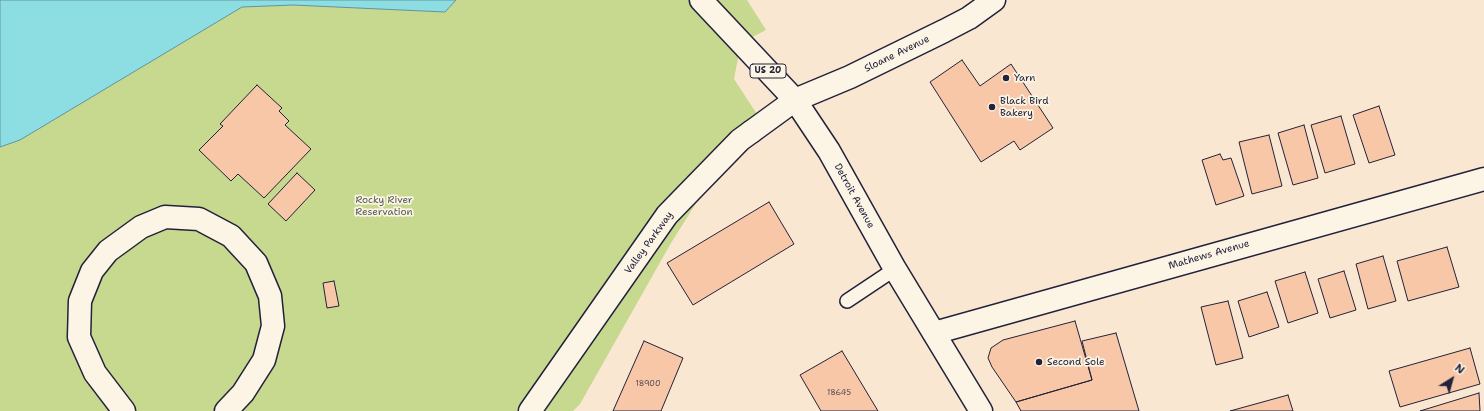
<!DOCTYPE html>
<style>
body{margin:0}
#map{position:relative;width:1484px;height:411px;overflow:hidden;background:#fae7d2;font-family:"Shantell Sans",sans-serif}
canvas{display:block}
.north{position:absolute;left:1432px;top:359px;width:40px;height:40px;-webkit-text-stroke:3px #fcf5e5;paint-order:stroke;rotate:37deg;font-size:11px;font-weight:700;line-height:16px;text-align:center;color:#22223b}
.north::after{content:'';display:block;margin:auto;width:14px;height:18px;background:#22223b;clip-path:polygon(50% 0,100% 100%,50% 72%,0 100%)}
</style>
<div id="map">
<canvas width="1484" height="411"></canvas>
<div class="north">N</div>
</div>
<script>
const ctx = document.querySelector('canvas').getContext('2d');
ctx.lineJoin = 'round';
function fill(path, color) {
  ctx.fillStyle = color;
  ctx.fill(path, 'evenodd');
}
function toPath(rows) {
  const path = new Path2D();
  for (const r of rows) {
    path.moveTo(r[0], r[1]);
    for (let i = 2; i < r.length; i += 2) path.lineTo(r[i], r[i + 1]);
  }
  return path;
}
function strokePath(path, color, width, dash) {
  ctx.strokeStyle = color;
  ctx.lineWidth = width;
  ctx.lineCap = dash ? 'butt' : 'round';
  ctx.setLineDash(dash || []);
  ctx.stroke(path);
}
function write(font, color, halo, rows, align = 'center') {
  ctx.font = font + ' "Shantell Sans",sans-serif';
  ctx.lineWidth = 3.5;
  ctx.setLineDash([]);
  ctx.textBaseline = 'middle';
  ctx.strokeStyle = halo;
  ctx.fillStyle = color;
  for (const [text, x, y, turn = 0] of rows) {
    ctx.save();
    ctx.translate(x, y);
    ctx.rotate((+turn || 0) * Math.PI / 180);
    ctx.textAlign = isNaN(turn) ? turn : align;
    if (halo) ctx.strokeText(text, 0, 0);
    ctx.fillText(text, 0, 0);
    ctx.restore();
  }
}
fill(toPath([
 [0,0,747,0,766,30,741,43,734,79,768,131,724,159,671,243,580,404,573,411,0,411]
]), '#c6d98f');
const water = toPath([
 [0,0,456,0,445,12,293,5,242,7,20,140,0,147,0,0]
]);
fill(water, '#8cdee2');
strokePath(water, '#62939f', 1);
const building = toPath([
 [962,60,980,86,1011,64,1053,128,1020,150,1014,141,981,162,930,82,962,60],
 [257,85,282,108,279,111,289,121,285,125,311,149,264,198,238,174,231,181,199,150,223,126,220,124,257,85],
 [1379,106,1395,155,1369,163,1353,115,1379,106],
 [1341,116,1355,164,1325,173,1311,125,1341,116],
 [1304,125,1318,178,1293,185,1278,133,1304,125],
 [1269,135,1282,186,1252,194,1239,142,1269,135],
 [1220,154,1223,160,1231,158,1244,196,1216,205,1202,160,1220,154],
 [297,173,315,190,286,221,268,204,297,173],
 [769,202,794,244,693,305,667,263,769,202],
 [1447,247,1459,287,1408,301,1397,261,1447,247],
 [1383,256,1396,301,1368,309,1356,264,1383,256],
 [1344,271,1356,310,1330,318,1318,279,1344,271],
 [1305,272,1318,313,1288,323,1275,281,1305,272],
 [334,281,339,306,327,308,323,283,334,281],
 [1267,292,1279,327,1249,337,1238,301,1267,292],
 [1228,301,1243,358,1216,365,1201,307,1228,301],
 [1075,321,1092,380,1016,402,992,367,988,358,991,348,1003,340,1075,321],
 [1116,333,1139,411,1021,411,1016,402,1092,380,1082,341,1116,333],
 [644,341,683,358,661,411,613,411,644,341],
 [1470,348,1480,384,1400,407,1389,371,1470,348],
 [842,351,878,411,821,411,800,375,842,351],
 [1479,393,1480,411,1420,411,1479,393],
 [1288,395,1293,411,1230,411,1288,395]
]);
fill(building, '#f7c7a7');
strokePath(building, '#22223b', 1);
const service = toPath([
 [847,301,895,269]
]);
const minor = toPath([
 [934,333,1484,179],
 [124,411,95,373,79,337,80,301,92,271,108,251,141,227,165,217,199,219,231,236,256,263,270,296,273,326,264,360,243,393,226,411]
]);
const tertiary = toPath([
 [530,411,667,215,740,140,751,132]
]);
const secondary = toPath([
 [751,132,795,100,850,77,944,31,969,18,994,0]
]);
const primary = toPath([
 [701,0,795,100,829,151,895,269,981,411]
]);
strokePath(service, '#22223b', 16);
strokePath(minor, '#22223b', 25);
strokePath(tertiary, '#22223b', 25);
strokePath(secondary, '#22223b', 25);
strokePath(primary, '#22223b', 25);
strokePath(service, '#fcf5e5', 13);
strokePath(minor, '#fcf5e5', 22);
strokePath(tertiary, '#fcf5e5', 22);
strokePath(secondary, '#fcf5e5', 22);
strokePath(primary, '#fcf5e5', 22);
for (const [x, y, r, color] of [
 [1006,78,4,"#22223b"],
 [992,107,4,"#22223b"],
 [1039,362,4,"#22223b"]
]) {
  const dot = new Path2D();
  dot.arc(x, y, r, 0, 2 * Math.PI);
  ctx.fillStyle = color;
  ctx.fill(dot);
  strokePath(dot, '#fcf5e5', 1.5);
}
write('8px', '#574b56', null, [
 ["18900",648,384],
 ["18645",839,393]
]);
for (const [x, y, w] of [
 [768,71,36]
]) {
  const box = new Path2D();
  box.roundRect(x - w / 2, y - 7, w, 14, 3);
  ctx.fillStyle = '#fcf5e5';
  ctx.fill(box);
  strokePath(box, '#22223b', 1);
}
write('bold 9px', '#22223b', null, [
 ["US 20",768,71]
]);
write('10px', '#22223b', '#fcf5e5', [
 ["Sloane Avenue",897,54,-26],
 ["Detroit Avenue",854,196,61],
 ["Valley Parkway",649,243,-54],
 ["Mathews Avenue",1209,255,-16]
]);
write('10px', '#22223b', '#fcf5e5', [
 ["Yarn",1014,78],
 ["Black Bird",1000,101],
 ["Bakery",1000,113],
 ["Second Sole",1047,362]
], 'left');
write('10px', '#535954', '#fcf5e5', [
 ["Rocky River",384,200],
 ["Reservation",384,212]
]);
</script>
